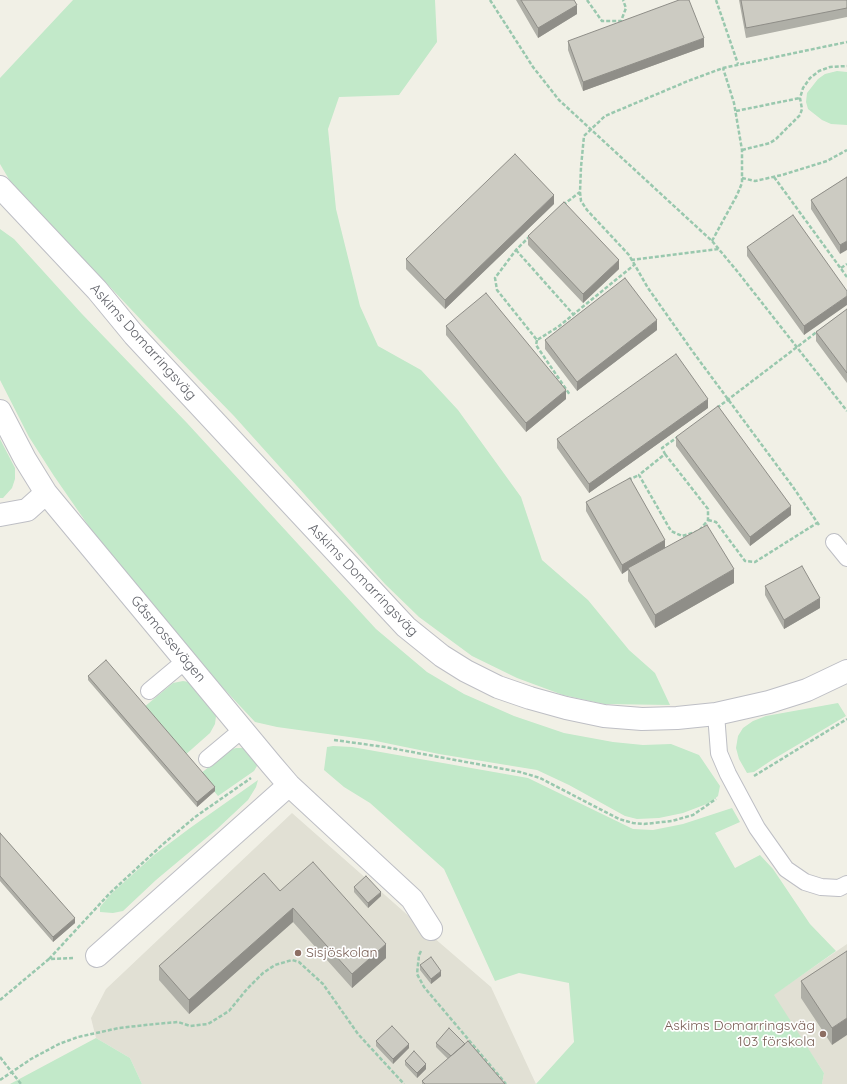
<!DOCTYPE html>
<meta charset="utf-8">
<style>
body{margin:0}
canvas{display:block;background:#f1f0e6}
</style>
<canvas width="847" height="1084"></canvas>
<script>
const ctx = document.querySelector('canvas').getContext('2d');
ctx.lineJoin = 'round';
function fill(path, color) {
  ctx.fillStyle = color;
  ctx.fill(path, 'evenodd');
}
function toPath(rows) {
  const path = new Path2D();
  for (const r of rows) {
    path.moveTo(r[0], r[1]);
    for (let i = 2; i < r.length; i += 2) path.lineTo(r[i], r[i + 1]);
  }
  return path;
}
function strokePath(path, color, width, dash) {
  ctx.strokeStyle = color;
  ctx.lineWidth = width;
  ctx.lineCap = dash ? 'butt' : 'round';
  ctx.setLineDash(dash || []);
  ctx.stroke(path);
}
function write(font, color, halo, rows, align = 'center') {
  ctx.font = font + ' Quicksand,sans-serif';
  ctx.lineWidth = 3.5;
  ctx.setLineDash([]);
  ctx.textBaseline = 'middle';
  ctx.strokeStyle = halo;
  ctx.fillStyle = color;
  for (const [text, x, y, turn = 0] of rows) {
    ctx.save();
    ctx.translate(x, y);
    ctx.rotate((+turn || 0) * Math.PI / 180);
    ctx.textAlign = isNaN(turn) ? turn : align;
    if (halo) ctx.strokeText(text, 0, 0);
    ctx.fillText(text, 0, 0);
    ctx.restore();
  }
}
fill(toPath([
 [292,813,411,918,491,987,536,1084,142,1084,130,1058,96,1038,91,1018,106,989],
 [847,944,847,1084,822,1084,824,1073,773,995]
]), '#e1e0d4');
fill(toPath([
 [73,0,435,0,437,42,399,95,339,97,328,129,336,209,360,306,378,346,421,370,458,410,521,497,542,560,588,600,629,650,655,673,670,705,604,704,563,695,517,678,472,656,419,617,385,584,234,416,159,339,95,271,20,198,0,164,0,78],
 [837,71,847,72,847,125,831,124,822,120,808,109,806,102,807,93,818,79,825,74],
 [0,229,14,239,82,314,187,423,376,629,427,672,464,694,514,716,564,733,613,742,643,745,671,744,699,755,720,786,718,796,711,802,704,805,683,813,659,818,637,819,625,816,569,785,537,770,439,754,371,740,277,727,255,722,211,675,177,637,90,528,54,476,29,437,0,380],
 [0,439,15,468,15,479,12,488,3,498,0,498],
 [183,681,189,682,215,713,216,716,215,724,210,733,184,756,143,708,173,683],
 [838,703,846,716,772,760,754,772,747,773,739,759,736,748,738,736,743,728,753,721,766,716],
 [333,746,352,747,528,778,633,829,653,830,683,824,732,808,740,822,715,833,735,868,760,855,773,869,810,924,836,951,774,995,824,1073,822,1084,536,1084,574,1042,569,983,519,973,495,981,444,869,370,803,344,787,324,770,327,747],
 [236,748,243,748,247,749,256,761,257,766,254,771,218,796,200,774,230,750],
 [258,780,256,787,248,800,217,829,156,880,123,911,113,913,100,912,100,907,111,894,154,855,190,828],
 [96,1038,130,1058,142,1084,10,1084]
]), '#c2e9c9');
const lane = toPath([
 [834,542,847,558],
 [149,691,185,661],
 [716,714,719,753,728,774,757,828,786,869,805,882,821,887,839,888,847,884],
 [207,759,243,729]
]);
const street = toPath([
 [0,187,97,290,134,335,406,627,442,656,466,671,498,687,530,698,566,708,604,716,642,719,677,718,716,714,769,702,807,690,847,671],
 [0,411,25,459,46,493,271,764,289,785,412,899,431,929],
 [0,515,27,510,46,493],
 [97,956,289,785]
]);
strokePath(lane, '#bebfc5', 18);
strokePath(street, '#bebfc5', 24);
strokePath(toPath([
 [490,0,533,67,559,100,712,241,737,271,847,411],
 [587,0,602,21,621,21,626,8,623,0],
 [716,0,738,64],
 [736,111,800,98],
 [742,150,770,143,776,139,800,115,802,109,800,98,803,88,810,78,819,71,830,67,847,66],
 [774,177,847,277],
 [742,178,755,181,782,175,827,161,847,150],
 [563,205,580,192],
 [530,236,516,250,495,278,497,290,537,340,558,327,634,265],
 [712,241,737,195,742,183,742,150,734,103,723,68],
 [516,250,573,314],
 [631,260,719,249],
 [841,268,847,264],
 [537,340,536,345,570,395],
 [717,408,818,331],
 [665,454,708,509,708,520,699,531,682,536,671,531,639,475,665,454,662,448,679,436],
 [628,480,639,475],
 [708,520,716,522,745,561,755,562,817,523],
 [819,525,793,487,693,352,648,288,629,255,587,210,581,201,580,192,581,167,584,136,605,116,688,81,723,68,847,42],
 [334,740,385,747,520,772,540,778,619,819,633,823,644,824,672,821,693,815,716,799],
 [754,776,847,719],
 [421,951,419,955,417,974,424,987,506,1084],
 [49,959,110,893,162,845,195,817,251,778],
 [0,1000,49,959,73,958],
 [0,1057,21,1084],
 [0,1080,31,1059,59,1044,78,1037,119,1028,155,1024,178,1022,190,1026,208,1024,229,1011,247,989,263,973,275,965,292,960,299,962,323,984,358,1034,404,1084]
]), '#99c8ae', 2.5, [4, 2]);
strokePath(lane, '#fff', 16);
strokePath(street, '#fff', 22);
fill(toPath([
 [516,0,574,0,577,14,538,38],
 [739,0,847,0,847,17,746,38],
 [568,41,704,47,583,91,568,50],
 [847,177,840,254,811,209,811,200],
 [554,204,445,309,406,269,406,259],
 [528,236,619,269,583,303,528,245],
 [747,247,847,291,804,335,747,256],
 [847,309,847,383,816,341,816,332],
 [446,326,566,399,526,432,446,335],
 [657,330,577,391,545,349,545,340],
 [708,408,589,493,557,448,557,439],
 [676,437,791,515,750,546,676,446],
 [586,502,665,548,734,583,655,628,628,581,628,570,622,574,586,511],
 [765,586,820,608,784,629,765,595],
 [88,676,215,791,197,807,88,680],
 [0,833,75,923,53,942,0,881],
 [354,887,381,896,368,908,354,892],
 [280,891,386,958,352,988,293,922,189,1014,159,980,159,966],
 [847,951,832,1045,801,998,801,981],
 [420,965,441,976,431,984,420,970],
 [376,1041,409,1048,393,1064,376,1046],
 [436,1043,505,1084,422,1084,422,1081,448,1059,436,1047],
 [405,1061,426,1069,417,1078,405,1065]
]), '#afafa7');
fill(toPath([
 [577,5,577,14,538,38,538,28],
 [704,38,704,47,583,91,583,82],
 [554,195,554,204,445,309,445,300],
 [847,241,847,250,840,254,840,245],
 [619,260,619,269,583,303,583,294],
 [847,296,847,305,804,335,804,326],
 [657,320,657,330,577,391,577,382],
 [566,390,566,399,526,432,526,423],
 [708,399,708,408,589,493,589,484],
 [791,506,791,515,750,546,750,537],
 [665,540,665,549,628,568,628,570,622,574,622,565],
 [734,569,734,583,655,628,655,615],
 [820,598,820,608,784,629,784,620],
 [215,787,215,791,197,807,197,802],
 [381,892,381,896,368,908,368,903],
 [293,908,293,922,189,1014,189,1000],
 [75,918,75,923,53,942,53,937],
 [386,944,386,958,352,988,352,974],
 [441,971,441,976,431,984,431,979],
 [847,1018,847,1035,832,1045,832,1028],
 [409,1044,409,1048,393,1064,393,1059],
 [426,1064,426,1069,417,1078,417,1073]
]), '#8f8e88');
const building = toPath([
 [521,0,574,0,577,5,538,28,521,0],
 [679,0,689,0,704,38,583,82,568,41,679,0],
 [741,0,847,0,847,8,746,28,741,0],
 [515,154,554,195,445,300,406,259,515,154],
 [847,177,847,241,840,245,811,200,847,177],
 [564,202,619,260,583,294,528,236,564,202],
 [793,215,847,291,847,296,804,326,747,247,793,215],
 [625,278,657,320,577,382,545,340,625,278],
 [486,293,566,390,526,423,446,326,486,293],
 [847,309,847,373,816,332,847,309],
 [676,354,708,399,589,484,557,439,676,354],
 [718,406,791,506,750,537,676,437,718,406],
 [630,478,665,540,622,565,586,502,630,478],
 [707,525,734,569,655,615,628,568,707,525],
 [802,566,820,598,784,620,765,586,802,566],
 [106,660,215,787,197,802,88,676,106,660],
 [0,833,75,918,53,937,0,876,0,833],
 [313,862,386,944,352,974,293,908,189,1000,159,966,264,873,280,891,313,862],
 [366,876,381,892,368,903,354,887,366,876],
 [847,951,847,1018,832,1028,801,981,847,951],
 [431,957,441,971,431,979,420,965,431,957],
 [392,1026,409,1044,393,1059,376,1041,392,1026],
 [449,1028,465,1044,451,1056,436,1043,449,1028],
 [468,1041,505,1084,425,1084,422,1081,468,1041],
 [414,1051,426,1064,417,1073,405,1061,414,1051]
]);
fill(building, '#cccbc2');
strokePath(building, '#8f8e88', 1);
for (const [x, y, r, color] of [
 [298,953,4,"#8d6e63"],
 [823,1034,4,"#8d6e63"]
]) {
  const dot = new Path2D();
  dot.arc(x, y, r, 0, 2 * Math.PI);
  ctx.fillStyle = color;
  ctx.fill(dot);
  strokePath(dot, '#fff', 1.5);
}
write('14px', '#5e6067', '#fff', [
 ["Askims Domarringsväg",143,342,48],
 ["Askims Domarringsväg",363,580,46],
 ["Gåsmossevägen",168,639,50]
]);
write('14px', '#785e54', '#fff', [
 ["Sisjöskolan",306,953],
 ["Askims Domarringsväg",815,1026,"right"],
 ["103 förskola",815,1042,"right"]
], 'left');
</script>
